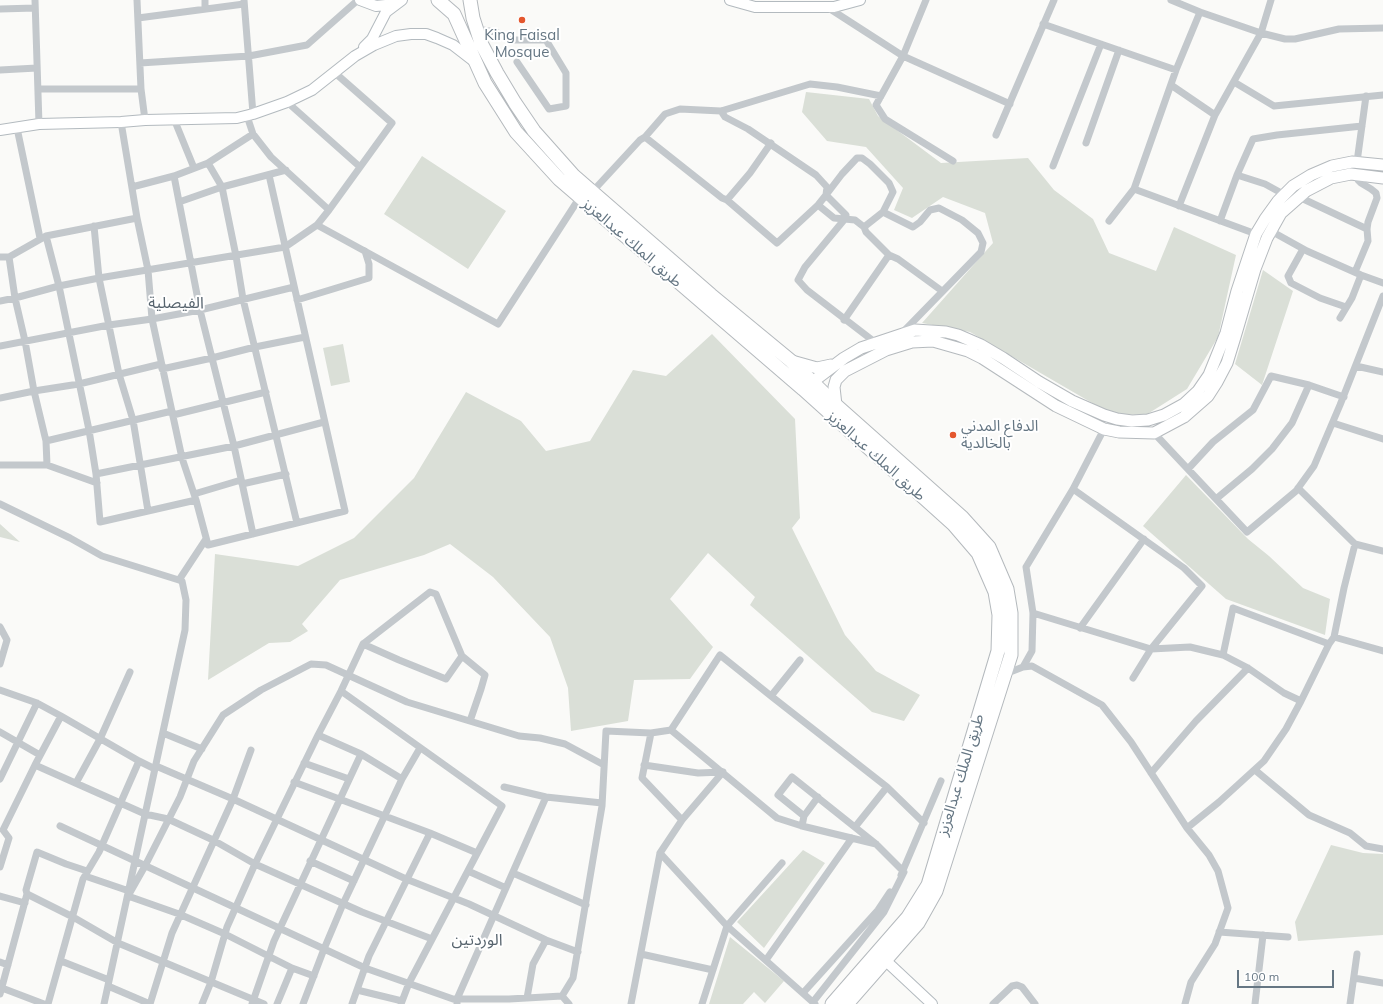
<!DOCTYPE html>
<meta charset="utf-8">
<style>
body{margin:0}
#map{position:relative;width:1383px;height:1004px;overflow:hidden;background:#fafaf8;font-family:Mulish,sans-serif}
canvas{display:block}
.scale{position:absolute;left:1237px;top:970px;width:97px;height:18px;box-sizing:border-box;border:2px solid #657683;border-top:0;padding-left:5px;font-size:12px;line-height:14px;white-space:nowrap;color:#657683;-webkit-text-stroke:3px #fff;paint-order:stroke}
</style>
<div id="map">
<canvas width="1383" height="1004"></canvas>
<div class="scale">100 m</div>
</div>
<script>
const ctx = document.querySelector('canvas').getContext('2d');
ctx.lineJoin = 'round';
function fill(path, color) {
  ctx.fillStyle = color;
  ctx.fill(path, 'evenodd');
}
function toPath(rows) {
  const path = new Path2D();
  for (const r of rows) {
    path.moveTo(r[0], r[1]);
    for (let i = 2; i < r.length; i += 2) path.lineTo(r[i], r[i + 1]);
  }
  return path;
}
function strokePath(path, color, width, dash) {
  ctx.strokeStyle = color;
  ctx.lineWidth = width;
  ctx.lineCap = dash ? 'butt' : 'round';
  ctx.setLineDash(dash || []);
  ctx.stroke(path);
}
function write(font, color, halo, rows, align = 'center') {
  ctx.font = font + ' Mulish,"Noto Sans Arabic",sans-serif';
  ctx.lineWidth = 4;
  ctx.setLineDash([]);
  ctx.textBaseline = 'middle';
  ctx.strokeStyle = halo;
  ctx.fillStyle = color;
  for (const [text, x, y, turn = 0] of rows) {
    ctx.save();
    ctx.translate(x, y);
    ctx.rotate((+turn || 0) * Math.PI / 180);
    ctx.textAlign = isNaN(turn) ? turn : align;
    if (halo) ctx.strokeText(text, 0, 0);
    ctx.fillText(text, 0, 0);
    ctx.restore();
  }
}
fill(toPath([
 [806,92,869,99,878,116,941,163,1028,158,1054,190,1093,219,1109,253,1156,271,1174,227,1236,255,1218,337,1187,389,1146,415,1111,414,970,332,922,323,993,243,985,213,943,197,912,218,894,210,903,188,866,147,827,141,802,112],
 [422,156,506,211,468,269,384,214],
 [1263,270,1293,291,1262,385,1235,364],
 [712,334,795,419,800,518,792,528,845,635,876,671,920,695,904,721,872,712,750,605,755,597,708,553,670,599,713,647,690,679,634,680,628,721,571,731,568,688,550,637,493,577,450,544,424,555,340,580,302,624,308,631,290,642,269,643,208,680,215,554,298,566,354,538,414,478,466,392,521,421,546,451,590,441,633,370,666,376],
 [343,344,350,382,331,386,323,348],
 [1186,475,1248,539,1269,556,1303,588,1330,599,1325,635,1226,599,1143,526],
 [0,524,20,542,0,537],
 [1331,845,1363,853,1383,854,1383,935,1298,941,1295,922],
 [803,850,825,863,764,948,737,922],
 [730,937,784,981,765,1003,754,992,743,1004,709,1004]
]), '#dadfd7');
const secondary = toPath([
 [360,0,376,6,395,4],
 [730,0,755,7,834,7,860,0],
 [364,47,372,39,386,12,402,0],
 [0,130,39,124,121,122,145,120,237,118,253,114,287,102,312,90,355,56,374,45,396,36,411,34,426,34,437,38,453,45,475,62],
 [885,960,932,1004]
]);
const primary = toPath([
 [792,361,817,368,831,365],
 [807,386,844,358,861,348,915,330,946,332,958,335,981,345,1003,358,1039,382,1072,401,1104,415,1117,419,1132,421,1148,420,1164,415,1184,404,1198,391,1209,375,1226,333,1237,291,1256,234,1265,219,1278,201,1293,186,1311,175,1332,166,1352,162,1383,165],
 [836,405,834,387,836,380,845,371,886,350,912,342,933,341,968,351,982,358,1056,406,1104,429,1119,432,1154,433,1184,417,1208,396,1217,382,1227,363,1235,337,1255,269,1267,238,1281,213,1306,191,1331,178,1351,174,1383,178]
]);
const highway = toPath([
 [438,0,454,14,485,83,516,132,559,179,803,389,954,525,978,553,995,592,999,615,998,651,928,885,908,917,832,1004],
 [470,0,473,18,481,43,497,73,515,103,534,131,574,176,711,295,791,361,836,405,962,517,989,547,1007,589,1011,613,1011,655,936,891,918,923,847,1004]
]);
strokePath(secondary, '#b3babf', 12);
strokePath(primary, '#b5babe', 13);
strokePath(highway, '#b4b9bd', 15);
strokePath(toPath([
 [35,0,39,124],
 [137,0,141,89,145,120],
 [205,0,205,9],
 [244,0,253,114],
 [926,0,903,56,876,105,885,119,953,161],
 [1171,0,1200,12,1261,33,1285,39,1295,39,1339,29,1383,28],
 [827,7,903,56,1010,104],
 [0,9,35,8],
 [1200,12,1176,70,1134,189,1256,234],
 [138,18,244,4],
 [1043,24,1176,70],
 [476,29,496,32,511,40,546,40,566,73,566,106,549,109,517,62],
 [140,63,249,56,307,45,358,0],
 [0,70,37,68],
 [1234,82,1274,106,1383,95],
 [1171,85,1215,115],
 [38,89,141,89],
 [287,102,360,167],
 [247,116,253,134,271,157,329,210,392,123,334,72],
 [174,119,194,168],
 [121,122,137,218,148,270,152,319,182,458,196,500,208,545,345,511,269,175],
 [17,128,40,238],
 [996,135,1054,0],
 [645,137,722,198,727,200,777,243,818,205,826,195,827,187,816,175,748,129,725,117,721,111],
 [1086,143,1119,50],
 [1357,162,1366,96],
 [208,163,222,187,236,256,243,299,297,523],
 [1053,166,1101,44],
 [1237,175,1265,184,1285,195],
 [174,176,200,310,234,446,253,534],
 [132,187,174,176,208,163,253,134],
 [592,192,640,140,645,137,665,114,680,109,721,111,810,84,837,87,881,96],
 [1299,197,1367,229],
 [727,200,750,173,771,143],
 [179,202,222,187,286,170],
 [818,205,834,218,855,220,864,227,866,232,889,255,898,259,942,291],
 [1179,206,1215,115,1261,33,1271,0],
 [1109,221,1134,189],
 [1220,221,1237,175,1253,139,1277,135,1362,126],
 [317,225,498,324,580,197],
 [94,226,99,278,119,374,133,420,148,511],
 [864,227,883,212,913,227,920,222,930,210,939,208,962,220,978,233,983,243,981,252,902,333],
 [1271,231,1307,251,1361,275,1383,283],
 [46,236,59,286,89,430,96,474,234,446,324,422],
 [1303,249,1288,276,1291,283,1320,298,1346,307],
 [0,257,9,257,46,236,137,218],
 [9,257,15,298,25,341,34,391,46,441,47,465],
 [1355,272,1368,241,1367,229,1368,222,1377,198,1376,193,1371,189,1361,183,1358,180,1357,174],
 [297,300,369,278,369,264,365,251],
 [0,301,15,298,59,286,99,278,285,247,317,225,329,210],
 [1340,318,1352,298,1361,275],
 [844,320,889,255],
 [876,343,807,290,798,280,805,267,844,220,846,215,826,195,842,174,857,158,862,158,870,164,889,183,893,192,883,212],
 [0,346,109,325,152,319,200,310,294,287],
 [1356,366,1383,372],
 [162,369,212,358,255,347,305,337],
 [0,398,34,391,79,384,161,364],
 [173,415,266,392],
 [1333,423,1383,439],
 [1104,429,1073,489,1026,567,1033,613,1032,651,1023,667,1032,666,1102,705,1131,742,1187,828,1219,802,1264,761,1286,729,1301,701,1329,644],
 [1154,433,1247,532,1296,491,1314,466,1340,405,1383,296],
 [46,441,172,411],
 [0,465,47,465,97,483],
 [1188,469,1213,442,1253,410,1271,376,1309,385],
 [96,474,100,522,196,500],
 [242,484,286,474],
 [1298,488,1355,544,1383,551],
 [1073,489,1184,568,1202,586,1151,649,1133,678],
 [194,494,241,480],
 [1216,499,1252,469,1272,449,1292,423,1309,385,1344,397],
 [0,504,70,538,102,556,182,581,186,600,185,630,104,1004],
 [179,580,206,539],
 [1033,613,1151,649,1190,647,1223,655,1248,668,1284,693,1301,701],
 [0,627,7,640,0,664],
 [1080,628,1144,539],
 [1334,637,1383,651],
 [363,644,399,660,446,679,462,656],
 [1223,655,1233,608,1329,644,1334,637,1344,588,1355,544],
 [1005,674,1023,667],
 [0,690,37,703,61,716,139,761,155,769],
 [341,691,502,806,409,983,401,1004],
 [771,696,800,660],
 [671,730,720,655,771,696,887,787,924,823],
 [0,732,40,755],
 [163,733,202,749],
 [651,733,642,778,682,820],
 [361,754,402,779],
 [304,763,349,779],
 [35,765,145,814,168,819,213,840,255,864,362,912,432,939],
 [644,765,698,773,723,772],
 [156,766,233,799,406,879,469,904,546,940,578,952],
 [1255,770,1309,815,1350,833,1366,846,1383,849],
 [1151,773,1196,721,1248,668],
 [0,779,37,703],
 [294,782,430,833,477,853],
 [76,783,100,739,130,672],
 [504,787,546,797,602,803],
 [804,816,778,795,792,777,876,844,904,872,884,912,813,1002],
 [60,826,365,968,453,999,509,999,562,996,573,978,602,806,606,731,651,733,671,730,777,818,802,826,876,844],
 [802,826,804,816,818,797],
 [855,827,887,787],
 [660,853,727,926,815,1004],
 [310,861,354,881],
 [0,867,9,838,3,830,35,765,61,716],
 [468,871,506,888],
 [513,873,586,905],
 [901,875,941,781],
 [85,876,129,891],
 [27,894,73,917,118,943,264,1004],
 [0,896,25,903],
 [1219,932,1288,937],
 [641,954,713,970],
 [766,960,852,838],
 [61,961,109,980],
 [0,962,8,965],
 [314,976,292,968,225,934,179,914,128,896,145,866,180,797,194,761,223,715,261,690,311,664,326,665,407,702,519,736,540,738,565,744,604,765],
 [1354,978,1383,983],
 [108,986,150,1004],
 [2,988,44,1004],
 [357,990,402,1001],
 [803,993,878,910,890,892],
 [0,994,27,894,26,890,37,852,66,864,87,871],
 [562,996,569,1004],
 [527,998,533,964,546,940],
 [48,1004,83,879,99,852,139,761],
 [150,1004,172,933,233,799,251,750],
 [202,1004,211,982,227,927,255,864,318,735,341,691,363,644,430,592,436,594,462,656,485,675,481,689,470,721],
 [252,1004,274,941,361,754,318,735],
 [277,1004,292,968],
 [303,1004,324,949,343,904,402,779,420,748],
 [352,1004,369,956,430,833],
 [457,1004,457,999,546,797],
 [631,1004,660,853,682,820,723,772],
 [702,1004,727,926,782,863],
 [993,1004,1012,986,1017,985,1022,987,1035,1004],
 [1185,1004,1191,982,1215,944,1228,908,1218,871,1209,855,1187,828],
 [1255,1004,1263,935],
 [1350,1004,1357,954]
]), '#c3c8cc', 7);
strokePath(secondary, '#fff', 10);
strokePath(primary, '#fff', 11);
strokePath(highway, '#fff', 13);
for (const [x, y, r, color] of [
 [522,20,4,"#e4572e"],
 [953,435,4,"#e4572e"]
]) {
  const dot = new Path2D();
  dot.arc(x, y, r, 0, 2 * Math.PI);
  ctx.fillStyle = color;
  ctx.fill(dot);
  strokePath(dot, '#fff', 1.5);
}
write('15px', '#657683', '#fff', [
 ["King Faisal",522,35],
 ["Mosque",522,52],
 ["الدفاع المدني",961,426,"left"],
 ["بالخالدية",961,443,"left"]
]);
write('15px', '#657683', '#fff', [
 ["طريق الملك عبدالعزيز",632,243,41],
 ["طريق الملك عبدالعزيز",876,456,42],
 ["طريق الملك عبدالعزيز",961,775,-73]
]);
write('16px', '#57646e', '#fff', [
 ["الفيصلية",176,303],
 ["الوردتين",477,940]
]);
</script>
